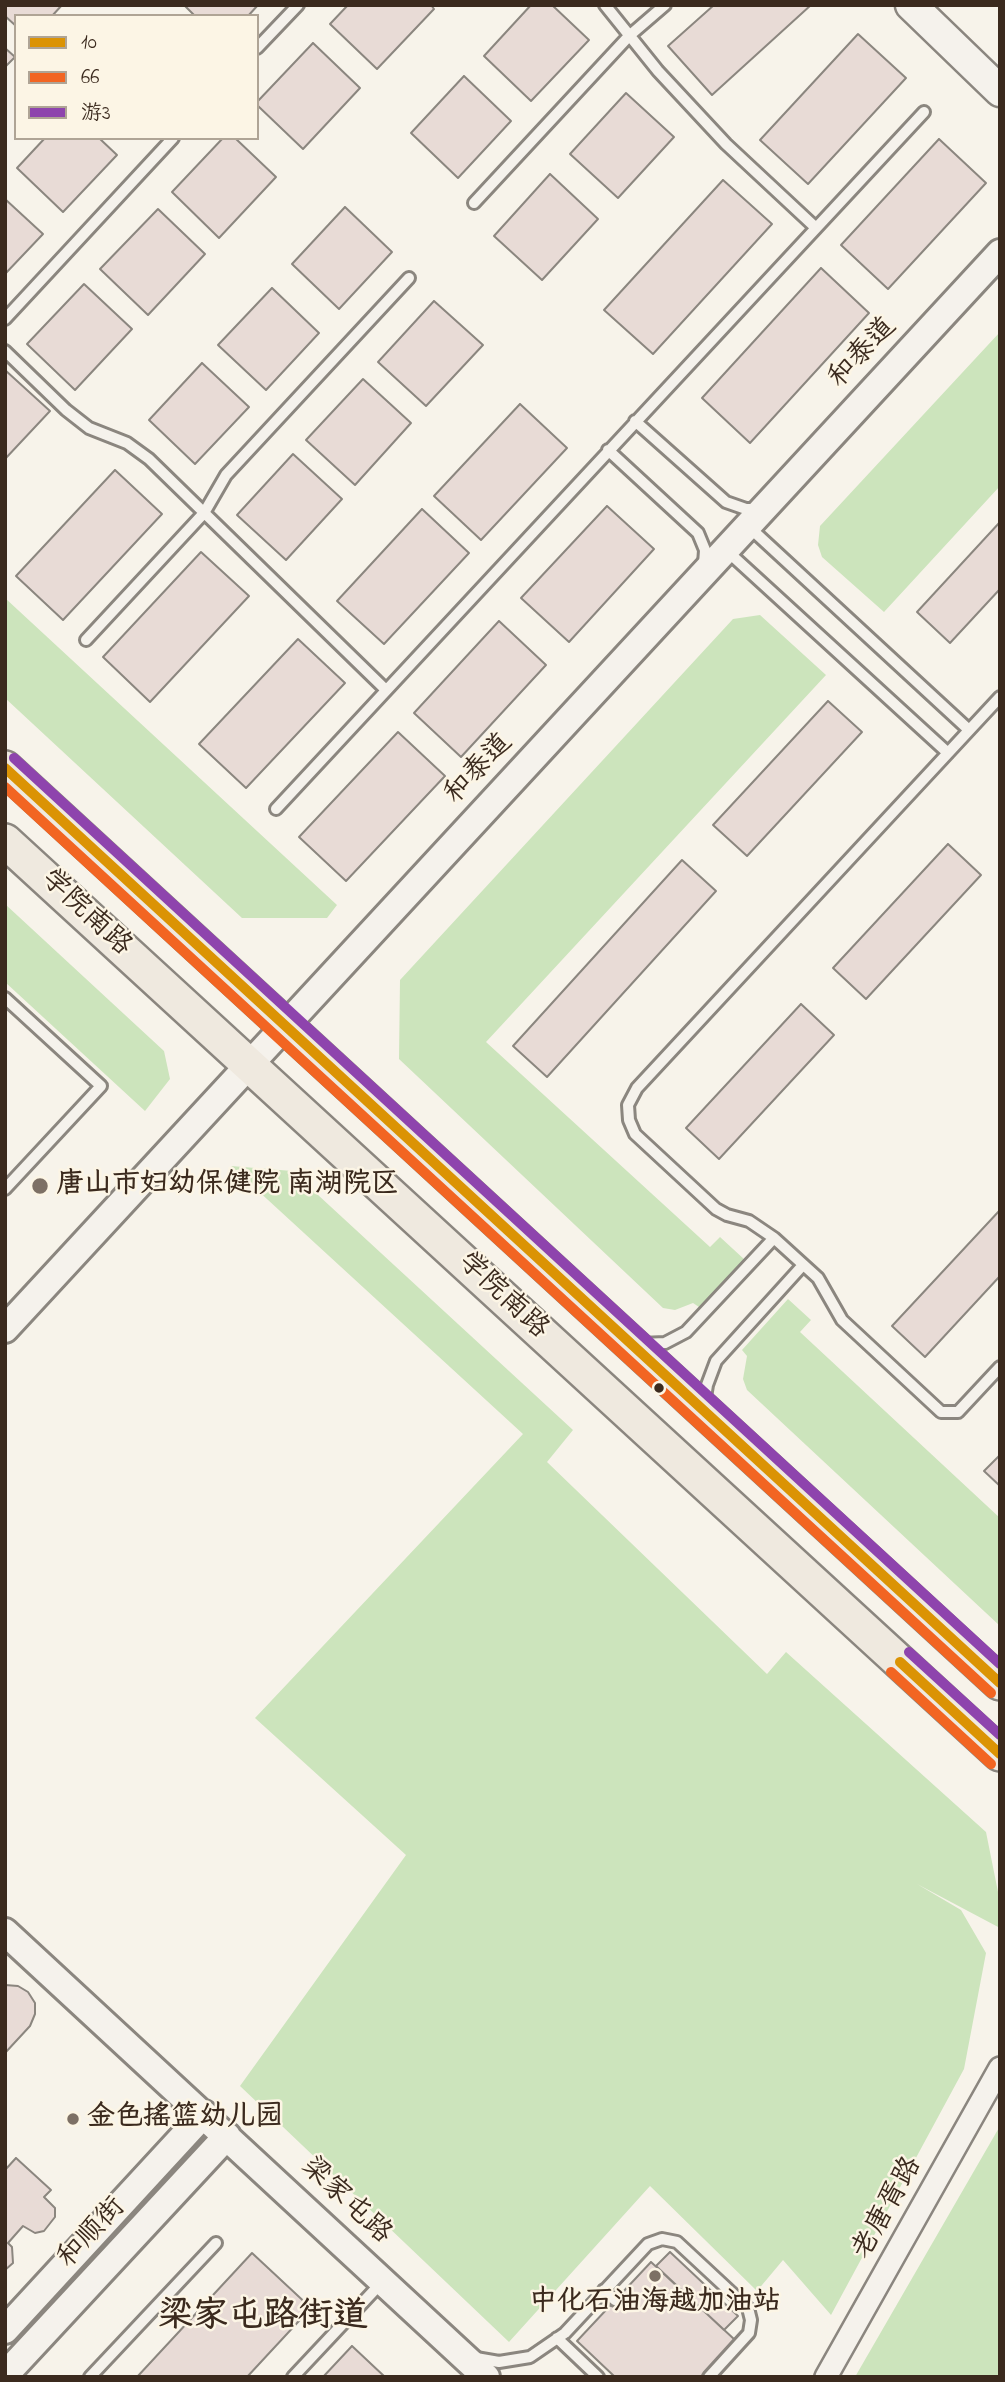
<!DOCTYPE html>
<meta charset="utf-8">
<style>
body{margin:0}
#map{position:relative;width:1005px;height:2382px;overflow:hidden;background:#f7f3ea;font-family:"Indie Flower","LXGW WenKai TC",sans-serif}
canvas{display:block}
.frame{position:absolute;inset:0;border:7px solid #3b2a1e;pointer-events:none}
.legend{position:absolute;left:14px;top:14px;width:245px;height:126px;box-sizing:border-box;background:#fcf5e5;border:2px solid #afa495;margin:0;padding:9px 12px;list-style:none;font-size:21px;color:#3b2a1e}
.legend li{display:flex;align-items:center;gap:14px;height:35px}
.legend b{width:35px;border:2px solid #afa495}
</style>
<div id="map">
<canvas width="1005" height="2382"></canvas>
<div class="frame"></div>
<ul class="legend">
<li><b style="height:9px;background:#db9304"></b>10</li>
<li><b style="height:9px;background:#f26522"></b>66</li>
<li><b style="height:9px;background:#8e44ad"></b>游3</li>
</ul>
</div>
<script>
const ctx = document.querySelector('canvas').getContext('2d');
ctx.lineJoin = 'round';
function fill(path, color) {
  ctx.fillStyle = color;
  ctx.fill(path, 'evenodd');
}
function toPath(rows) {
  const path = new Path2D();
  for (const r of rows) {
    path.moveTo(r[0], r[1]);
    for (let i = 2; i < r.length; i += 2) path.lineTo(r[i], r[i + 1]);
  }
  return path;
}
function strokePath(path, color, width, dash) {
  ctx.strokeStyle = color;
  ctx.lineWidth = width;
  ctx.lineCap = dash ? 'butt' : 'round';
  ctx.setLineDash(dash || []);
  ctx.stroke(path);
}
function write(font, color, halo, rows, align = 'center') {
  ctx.font = font + ' "Indie Flower","LXGW WenKai TC",sans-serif';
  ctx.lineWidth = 5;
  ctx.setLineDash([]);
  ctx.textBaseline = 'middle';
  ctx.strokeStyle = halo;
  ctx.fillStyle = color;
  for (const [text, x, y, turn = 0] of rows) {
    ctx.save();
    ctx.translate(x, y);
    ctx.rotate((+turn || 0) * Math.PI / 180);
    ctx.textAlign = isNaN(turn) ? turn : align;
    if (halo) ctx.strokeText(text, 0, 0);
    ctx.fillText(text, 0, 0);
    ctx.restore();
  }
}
fill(toPath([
 [1000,332,1000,486,884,612,822,557,818,545,820,526],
 [5,598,337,905,327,918,242,918,5,698],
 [760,615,826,675,486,1042,710,1247,720,1237,745,1260,699,1307,693,1303,675,1310,663,1308,399,1059,400,980,733,619],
 [5,904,164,1051,170,1079,145,1111,5,982],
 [231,1166,292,1171,573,1430,547,1462,767,1674,786,1652,986,1832,1000,1902,1000,1928,917,1884,961,1910,986,1953,964,2069,831,2315,783,2260,757,2291,650,2186,509,2342,240,2086,406,1855,255,1718,523,1434],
 [788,1299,811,1320,800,1332,1000,1518,1000,1626,747,1390,743,1379,747,1356,742,1350],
 [1000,2126,1000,2377,855,2377]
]), '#cce4bc');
const building = toPath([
 [5,5,62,5,52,16,16,16,16,26,5,16,5,5],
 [184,5,258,5,248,16,195,16,184,5],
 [348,5,431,5,434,9,377,69,330,24,348,5],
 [531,5,552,5,589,40,531,101,484,56,531,5],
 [714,5,811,5,712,95,668,46,714,5],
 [858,34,906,78,808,184,760,140,858,34],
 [313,43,360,88,303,149,257,105,257,102,313,43],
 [5,48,15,57,5,67,5,48],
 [464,76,511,121,458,178,411,133,464,76],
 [626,93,674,137,618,198,570,154,626,93],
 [45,138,99,138,117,155,63,212,17,168,45,138],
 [223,138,235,138,276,177,219,238,172,192,223,138],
 [939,139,986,183,888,289,841,245,939,139],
 [550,174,598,219,542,280,494,236,550,174],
 [723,180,772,224,653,354,604,310,723,180],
 [5,199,43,234,5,274,5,199],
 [345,207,392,252,339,309,292,264,345,207],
 [158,209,205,254,148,315,100,269,158,209],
 [821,268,869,313,750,443,702,398,821,268],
 [84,284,132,329,75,390,27,344,84,284],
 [272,288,319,333,266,390,218,345,272,288],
 [434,301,483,345,426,406,378,362,434,301],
 [202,363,249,407,195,464,149,420,202,363],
 [5,370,50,411,5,459,5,370],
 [363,379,411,423,355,485,306,440,363,379],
 [520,404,567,448,481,540,434,496,520,404],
 [293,454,342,499,286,560,237,515,293,454],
 [115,470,162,514,63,620,16,576,115,470],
 [607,506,654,549,569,642,521,598,607,506],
 [422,509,469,553,384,644,337,601,422,509],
 [1000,522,1000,589,950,643,917,612,1000,522],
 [201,552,249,596,150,702,103,657,201,552],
 [499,621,546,665,461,757,414,713,499,621],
 [298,639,345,683,246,788,199,744,298,639],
 [828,701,862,732,747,856,713,825,828,701],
 [398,732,445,776,346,881,299,837,398,732],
 [948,844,981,875,866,999,833,968,948,844],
 [682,860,716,891,547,1077,513,1046,682,860],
 [801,1004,834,1035,719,1159,686,1128,801,1004],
 [1000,1210,1000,1276,925,1357,892,1326,1000,1210],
 [1000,1455,1000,1486,984,1471,1000,1455],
 [5,1985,18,1986,28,1992,35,2003,35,2014,30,2026,5,2053,5,1985],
 [16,2158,51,2190,44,2197,55,2208,55,2217,44,2231,35,2233,23,2226,8,2243,12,2247,13,2263,5,2270,5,2170,16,2158],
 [670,2252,738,2316,724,2330,656,2266,670,2252],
 [252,2253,311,2308,247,2377,137,2377,252,2253],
 [651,2262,735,2340,701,2377,615,2377,577,2341,651,2262],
 [352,2346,385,2377,323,2377,352,2346]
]);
fill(building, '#e8dbd6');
strokePath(building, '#8b867f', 2);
const service = toPath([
 [605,5,658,71,726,144,815,227],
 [257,48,298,5],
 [474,203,629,36,665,5],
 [5,319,173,138],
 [5,351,66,410,89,428,127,443,149,459,386,690],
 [635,421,726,502,746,509,758,509],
 [608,450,698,533,705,550,704,564],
 [748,526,969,730],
 [726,550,948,753],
 [86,640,204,513,226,475,409,278],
 [1000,697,637,1088,628,1105,629,1120,635,1134,716,1209,727,1215,749,1221,774,1238,818,1278,842,1320,941,1412,958,1412,1000,1367],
 [276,809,924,112],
 [5,998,101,1086,5,1189],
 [641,1344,665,1343,686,1332,774,1238],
 [704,1404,707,1385,716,1361,803,1265],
 [604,2290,615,2300],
 [557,2338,598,2377],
 [476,2358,499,2362,530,2357,565,2333,648,2244,662,2239,677,2242,748,2308,751,2320,749,2333,709,2377],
 [90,2377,216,2243],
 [293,2377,383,2281]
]);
const minor = toPath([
 [826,2377,1000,2068]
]);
const tertiary = toPath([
 [5,1329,1000,253],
 [5,1932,486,2377],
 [5,2330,204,2114],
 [5,2375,227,2136]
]);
const secondary = toPath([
 [911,5,1000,91]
]);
const primary = toPath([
 [5,768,1000,1683],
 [5,841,1000,1754]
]);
strokePath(service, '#8b867f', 16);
strokePath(minor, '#8b867f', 26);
strokePath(tertiary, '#8b867f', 32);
strokePath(secondary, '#8b867f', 35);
strokePath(primary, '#8b867f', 38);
strokePath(service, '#f5f2ec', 10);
strokePath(minor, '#f5f2ec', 21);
strokePath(tertiary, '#f5f2ec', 26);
strokePath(secondary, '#f5f2ec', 30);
strokePath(primary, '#efe9df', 33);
strokePath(toPath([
 [5,768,1000,1683],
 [900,1662,1000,1754]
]), '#db9304', 10);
strokePath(toPath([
 [5,787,991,1693],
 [891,1672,991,1764]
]), '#f26522', 10);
strokePath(toPath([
 [14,758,1000,1664],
 [909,1652,1000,1735]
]), '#8e44ad', 10);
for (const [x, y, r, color] of [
 [40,1186,9,"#7d7065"],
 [659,1388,6,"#3b2a1e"],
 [73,2119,7,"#7d7065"],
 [655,2276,7,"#7d7065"]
]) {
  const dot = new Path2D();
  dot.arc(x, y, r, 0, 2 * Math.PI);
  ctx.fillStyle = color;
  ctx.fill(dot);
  strokePath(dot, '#fcf5e5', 2.5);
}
write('28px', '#3b2a1e', '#fcf5e5', [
 ["和泰道",864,354,-47],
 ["和泰道",480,770,-47],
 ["学院南路",85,914,43],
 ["学院南路",502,1297,43],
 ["梁家屯路",345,2202,43],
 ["老唐胥路",889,2209,-61],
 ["和顺街",93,2234,-47]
]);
write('bold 28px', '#3b2a1e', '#fcf5e5', [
 ["唐山市妇幼保健院 南湖院区",56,1186],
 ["金色摇篮幼儿园",87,2119],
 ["中化石油海越加油站",655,2304,"center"]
], 'left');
write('bold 35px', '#3b2a1e', '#fcf5e5', [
 ["梁家屯路街道",263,2319]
]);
</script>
